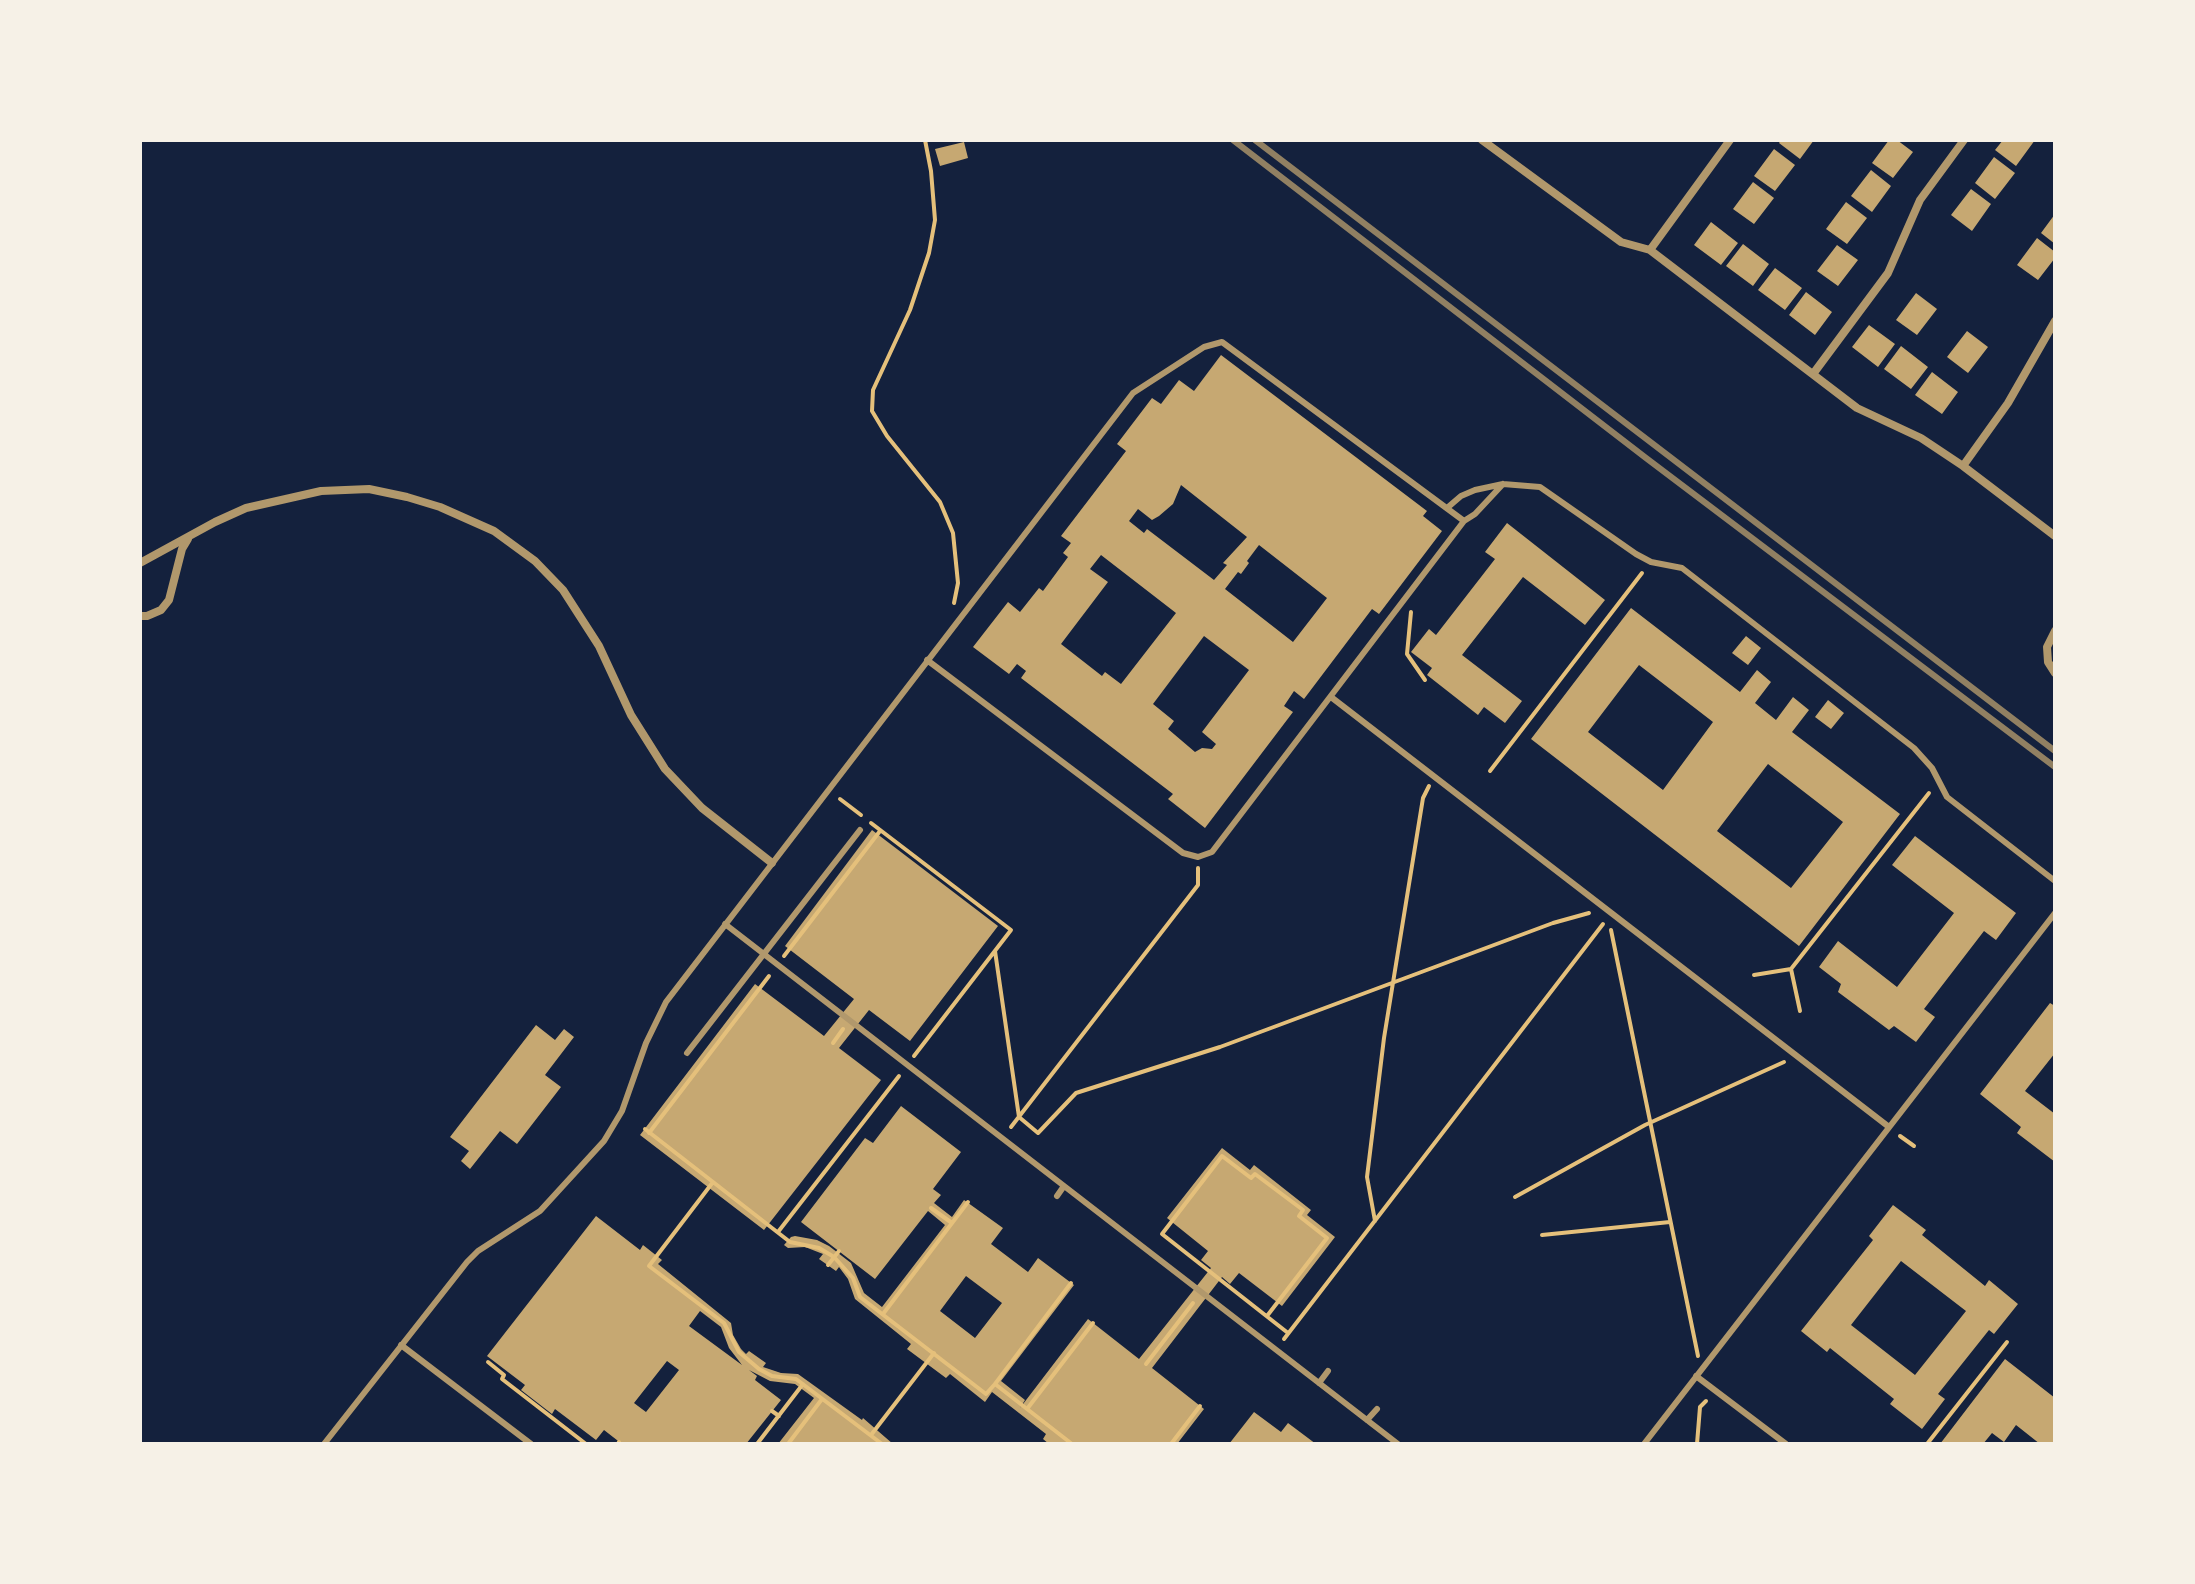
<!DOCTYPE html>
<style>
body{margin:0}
#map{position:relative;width:2195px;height:1584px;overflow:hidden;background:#14213d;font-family:"Times New Roman",serif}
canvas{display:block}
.frame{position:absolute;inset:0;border:142px solid #f6f1e7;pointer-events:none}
</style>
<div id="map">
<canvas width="2195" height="1584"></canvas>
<div class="frame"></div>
</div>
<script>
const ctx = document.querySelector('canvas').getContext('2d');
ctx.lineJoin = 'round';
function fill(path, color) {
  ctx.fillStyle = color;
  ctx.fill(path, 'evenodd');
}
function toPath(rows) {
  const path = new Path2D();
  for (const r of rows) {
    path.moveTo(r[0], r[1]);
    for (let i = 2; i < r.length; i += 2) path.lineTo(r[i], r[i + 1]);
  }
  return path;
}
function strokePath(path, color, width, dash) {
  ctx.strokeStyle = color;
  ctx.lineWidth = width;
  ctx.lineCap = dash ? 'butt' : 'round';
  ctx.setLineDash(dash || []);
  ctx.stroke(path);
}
fill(toPath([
 [1781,140,1814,140,1800,159,1779,143],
 [1889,140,1897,140,1913,152,1893,178,1872,163],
 [2003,140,2035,140,2016,166,1995,150],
 [964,142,968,158,940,166,935,149],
 [1774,149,1795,165,1775,191,1754,176],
 [1994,157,2015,173,1995,199,1975,183],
 [1871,170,1891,186,1872,212,1851,196],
 [1753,182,1774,198,1754,224,1733,209],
 [1971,189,1991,204,1972,231,1951,215],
 [1846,202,1867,218,1847,244,1826,229],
 [2055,214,2055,244,2041,233],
 [1711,222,1738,243,1721,265,1694,245],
 [2037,238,2055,252,2055,258,2038,280,2017,265],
 [1743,244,1769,264,1753,286,1726,266],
 [1837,245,1858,260,1838,286,1817,271],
 [1775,268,1802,288,1785,310,1758,290],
 [1806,292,1832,312,1815,335,1789,315],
 [1916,293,1937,309,1917,335,1896,320],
 [1869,325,1895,344,1878,367,1852,347],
 [1967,331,1988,347,1968,373,1947,357],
 [1901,346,1928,367,1911,389,1884,369],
 [1221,355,1427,511,1423,516,1442,531,1379,614,1372,609,1304,699,1294,691,1284,706,1293,712,1205,828,1168,799,1173,794,1021,678,1026,671,1017,664,1009,674,973,647,1008,602,1020,612,1039,588,1043,591,1068,557,1063,553,1071,543,1061,536,1126,451,1117,444,1152,398,1161,404,1179,380,1194,391],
 [1181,485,1247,537,1223,563,1227,565,1214,580,1147,529,1144,533,1129,521,1138,509,1152,520,1159,516,1173,504],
 [1259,545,1327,598,1293,642,1225,589,1238,572,1241,574,1249,563,1247,561],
 [1101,555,1176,613,1121,684,1105,672,1102,676,1061,644,1108,582,1090,569],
 [1204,636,1249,670,1202,732,1216,744,1212,749,1202,748,1195,752,1168,729,1174,721,1153,704],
 [1932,372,1958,392,1942,414,1915,395],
 [1507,523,1605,600,1585,625,1523,577,1462,655,1522,701,1505,723,1484,707,1478,715,1427,675,1432,668,1411,652,1429,629,1436,635,1495,559,1485,552],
 [1631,608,1740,692,1757,670,1771,682,1755,703,1776,720,1793,697,1809,710,1792,732,1900,814,1799,946,1531,739],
 [1639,665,1713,722,1663,790,1588,732],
 [1768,764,1843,822,1791,888,1717,831],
 [1746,636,1761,648,1748,665,1732,653],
 [1828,700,1844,713,1831,729,1815,717],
 [872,830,998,926,910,1041,869,1010,839,1048,881,1080,764,1230,640,1135,755,984,824,1036,854,999,785,946],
 [1915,836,2016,913,1996,940,1984,931,1924,1009,1935,1017,1916,1042,1894,1026,1889,1030,1838,992,1841,984,1819,967,1838,941,1897,987,1954,913,1892,865],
 [2050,1003,2055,1006,2055,1053,2025,1091,2055,1114,2055,1162,2017,1133,2021,1127,1980,1094],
 [536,1025,555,1040,564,1029,574,1037,545,1075,561,1087,517,1144,500,1131,470,1169,461,1161,469,1151,450,1137],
 [901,1106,961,1152,933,1189,941,1195,934,1203,952,1217,964,1200,1003,1228,991,1244,1028,1272,1038,1258,1074,1285,1001,1381,1025,1400,1020,1408,1088,1319,1139,1359,1211,1268,1201,1260,1208,1251,1167,1218,1222,1148,1250,1170,1254,1165,1311,1210,1307,1215,1335,1237,1282,1306,1239,1273,1230,1284,1222,1277,1152,1368,1204,1409,1177,1444,1049,1444,1043,1439,1046,1434,992,1392,985,1402,950,1374,946,1378,907,1349,911,1344,855,1299,848,1279,839,1267,836,1271,819,1259,823,1254,805,1247,788,1248,784,1245,791,1237,795,1236,817,1240,829,1246,851,1263,864,1293,882,1307,945,1225,928,1211,875,1279,801,1222,865,1138,873,1143],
 [966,1276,1002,1303,975,1338,940,1311],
 [1893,1205,1926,1230,1922,1235,1985,1286,1989,1280,2018,1304,1994,1334,1989,1330,1938,1394,1945,1399,1922,1429,1890,1404,1894,1399,1830,1348,1827,1352,1801,1331,1873,1240,1869,1236],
 [1901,1261,1966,1311,1915,1375,1851,1325],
 [596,1216,640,1250,643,1245,662,1260,658,1264,731,1323,733,1335,741,1349,746,1354,749,1351,766,1363,763,1367,781,1373,798,1374,862,1420,863,1418,893,1444,778,1444,814,1398,795,1384,770,1381,749,1370,757,1376,755,1380,781,1400,746,1444,622,1444,604,1430,596,1440,555,1409,552,1414,521,1390,525,1385,487,1356],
 [700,1311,721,1327,729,1348,742,1365,689,1326],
 [667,1361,679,1370,646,1412,634,1403],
 [2005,1359,2055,1398,2055,1444,2040,1444,2016,1425,2004,1442,1992,1433,1983,1444,1940,1444],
 [1254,1412,1281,1432,1288,1423,1316,1444,1229,1444]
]), '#c6a872');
strokePath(toPath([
 [925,140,931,171,935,220,929,253,910,310,873,390,872,411,887,436,940,502,953,533,958,583,954,603],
 [1411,612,1407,654,1425,680],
 [1490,771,1642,573],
 [840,799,861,815],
 [871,823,1011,930,914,1056],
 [1611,930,1698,1356],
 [995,951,1019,1117,1038,1133,1076,1093,1220,1047,1553,923,1589,913],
 [784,956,880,831],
 [1791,969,1800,1011],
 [1754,975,1791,969,1929,793],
 [833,1043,843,1029],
 [1011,1127,1198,885,1198,868],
 [645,1129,790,1242,819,1248,834,1257,853,1278,860,1297,986,1394,995,1384,1072,1444],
 [649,1133,769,976],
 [1900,1136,1914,1146],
 [713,1182,649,1266,724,1323,739,1352,759,1369,772,1376,796,1379,882,1444],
 [1515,1197,1645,1125,1784,1062],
 [931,1208,952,1223],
 [1375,1221,1367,1177,1384,1038,1423,798,1429,786],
 [778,1232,899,1076],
 [1542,1235,1670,1222],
 [828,1265,839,1251],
 [883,1314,968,1202],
 [1267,1316,1327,1238,1299,1216,1303,1210,1255,1174,1251,1178,1222,1156,1162,1234,1288,1333],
 [1284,1339,1603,924],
 [488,1362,504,1375,502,1379,586,1444],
 [1146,1364,1193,1303],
 [995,1384,1071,1283],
 [1027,1409,1093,1323],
 [772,1411,779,1416],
 [871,1435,934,1353],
 [618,1444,619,1442],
 [757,1444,803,1384],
 [788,1444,822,1399],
 [1171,1444,1200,1406],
 [1697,1444,1700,1407,1706,1401],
 [1927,1444,2007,1342]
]), '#e5c07b', 4);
strokePath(toPath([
 [1447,508,1461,496,1475,490,1503,484,1540,487,1636,554,1651,562,1682,568,1914,748,1932,768,1947,797,2055,881],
 [927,660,1183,853,1198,857,1212,852,1464,521,1475,514,1503,484],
 [1331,697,1889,1127],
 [725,924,1398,1444],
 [687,1053,860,830],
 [1057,1196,1064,1186],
 [401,1345,531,1444],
 [1696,1376,1786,1444],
 [1319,1383,1328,1371],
 [1367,1420,1377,1409],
 [324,1444,467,1262,478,1251,540,1211,604,1141,622,1111,646,1043,666,1002,1133,393,1204,347,1222,342,1464,521],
 [1644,1444,2055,913]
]), '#b1986c', 6);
strokePath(toPath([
 [1482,140,1621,242,1650,250,1857,408,1921,438,1963,466,2055,536],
 [1650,250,1730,140],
 [1813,374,1888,273,1920,200,1964,140],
 [1963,466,2008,403,2055,321],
 [140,563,215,522,246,508,321,491,369,489,407,497,440,507,494,531,535,561,563,590,599,646,631,715,665,769,702,808,772,863],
 [140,616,147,616,161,610,169,600,182,549,188,539],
 [2055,631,2047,647,2048,662,2055,673]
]), '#b1986c', 8);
strokePath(toPath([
 [1233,140,1646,458,2055,767],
 [1255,140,2055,751]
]), '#918062', 6);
</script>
